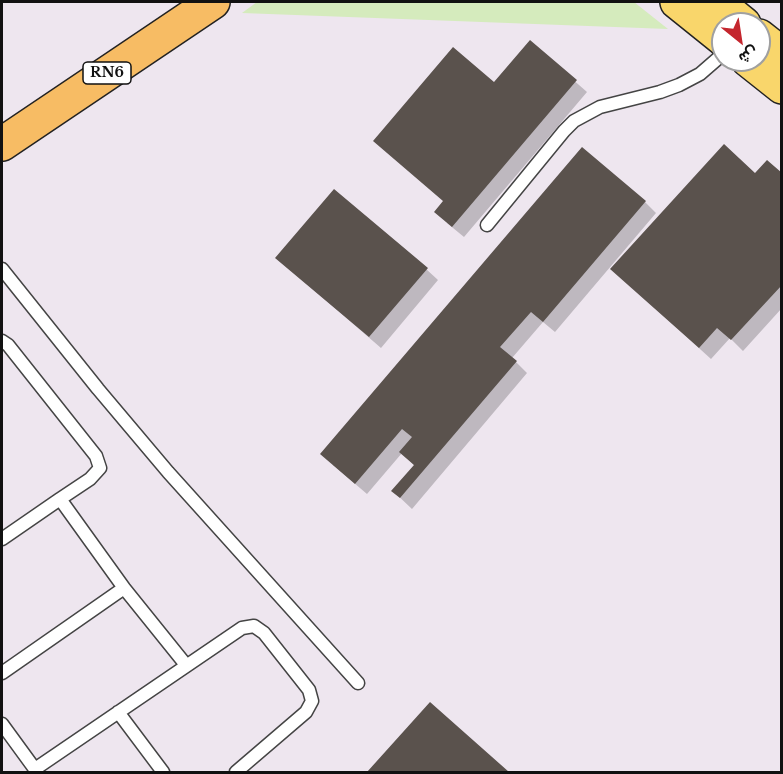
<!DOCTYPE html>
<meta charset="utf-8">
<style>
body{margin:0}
#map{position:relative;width:783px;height:774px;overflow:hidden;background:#fffdf5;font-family:"Libre Baskerville",Vazirmatn,serif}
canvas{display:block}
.frame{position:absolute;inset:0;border:3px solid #111;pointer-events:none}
.north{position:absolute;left:711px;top:12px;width:60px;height:60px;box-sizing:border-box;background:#fff;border:2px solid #a0a0a0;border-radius:50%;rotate:150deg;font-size:16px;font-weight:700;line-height:24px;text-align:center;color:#111}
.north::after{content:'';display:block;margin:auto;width:21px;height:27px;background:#c4262e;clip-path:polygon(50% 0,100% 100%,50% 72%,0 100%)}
</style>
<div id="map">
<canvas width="783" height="774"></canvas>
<div class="frame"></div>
<div class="north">ش</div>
</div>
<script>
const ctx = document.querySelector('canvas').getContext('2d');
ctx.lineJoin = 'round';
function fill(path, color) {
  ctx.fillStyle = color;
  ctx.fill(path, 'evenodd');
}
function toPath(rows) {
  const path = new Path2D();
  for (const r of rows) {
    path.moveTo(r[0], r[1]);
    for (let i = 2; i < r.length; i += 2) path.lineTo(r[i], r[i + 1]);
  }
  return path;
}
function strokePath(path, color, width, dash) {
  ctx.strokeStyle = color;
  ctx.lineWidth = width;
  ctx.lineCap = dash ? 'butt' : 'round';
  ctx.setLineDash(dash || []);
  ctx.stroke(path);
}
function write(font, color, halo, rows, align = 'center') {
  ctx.font = font + ' "Libre Baskerville",serif';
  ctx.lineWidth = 6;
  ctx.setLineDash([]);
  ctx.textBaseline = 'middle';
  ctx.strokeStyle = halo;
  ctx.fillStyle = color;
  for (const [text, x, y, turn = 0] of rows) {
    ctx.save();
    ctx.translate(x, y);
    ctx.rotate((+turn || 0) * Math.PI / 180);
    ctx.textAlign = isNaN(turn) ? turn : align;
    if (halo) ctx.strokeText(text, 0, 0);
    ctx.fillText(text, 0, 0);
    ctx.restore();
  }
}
fill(toPath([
 [2,2,781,2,781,772,2,772],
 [723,24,759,24,759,60,723,60]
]), '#eee6ef');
fill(toPath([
 [257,2,634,2,668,29,242,13]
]), '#d5ebbd');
fill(toPath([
 [530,42,587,92,464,237,447,223,445,202,375,141,495,84],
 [756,175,782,175,782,308,743,351,730,338,711,359,624,280],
 [645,202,656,213,555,332,543,322,512,358,527,373,412,509,393,491,415,466,402,453,367,494,333,465],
 [277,258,426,269,438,280,381,348],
 [430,704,507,772,369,772]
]), '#0003');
fill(toPath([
 [530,40,577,80,452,227,434,212,443,201,373,141,453,47,494,82],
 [724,144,755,173,767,160,782,173,782,285,731,340,717,328,699,348,610,269],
 [582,147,646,201,543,322,531,312,500,347,517,361,400,498,391,491,414,465,399,452,412,437,402,429,355,484,320,454],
 [334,189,428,268,369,337,275,258],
 [430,702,509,772,367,772]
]), '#5a524d');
const service = toPath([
 [487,225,564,131,574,121,600,107,660,92,679,85,700,74,723,54],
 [2,269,98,389,168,472,358,683],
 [2,341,8,345,96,456,100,468,90,479,60,499],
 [2,539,60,499,124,588,186,665],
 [2,673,124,588],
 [118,712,163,772],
 [2,724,37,772],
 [35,769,242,628,254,626,264,633,309,690,312,701,306,712,236,772]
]);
const primary = toPath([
 [677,2,723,39],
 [717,2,744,24],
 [759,36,782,54],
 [748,60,782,87]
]);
const trunk = toPath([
 [2,144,213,2]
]);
strokePath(service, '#444', 15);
strokePath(primary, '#222', 36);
strokePath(trunk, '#222', 36);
strokePath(service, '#fff', 12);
strokePath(primary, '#f9d66b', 33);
strokePath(trunk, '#f7bc64', 33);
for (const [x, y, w] of [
 [107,73,48]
]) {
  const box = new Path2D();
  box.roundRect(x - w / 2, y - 11, w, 22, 4.5);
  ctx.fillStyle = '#fff';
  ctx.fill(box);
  strokePath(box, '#111', 1.5);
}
write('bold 14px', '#111', null, [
 ["RN6",107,73]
]);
</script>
